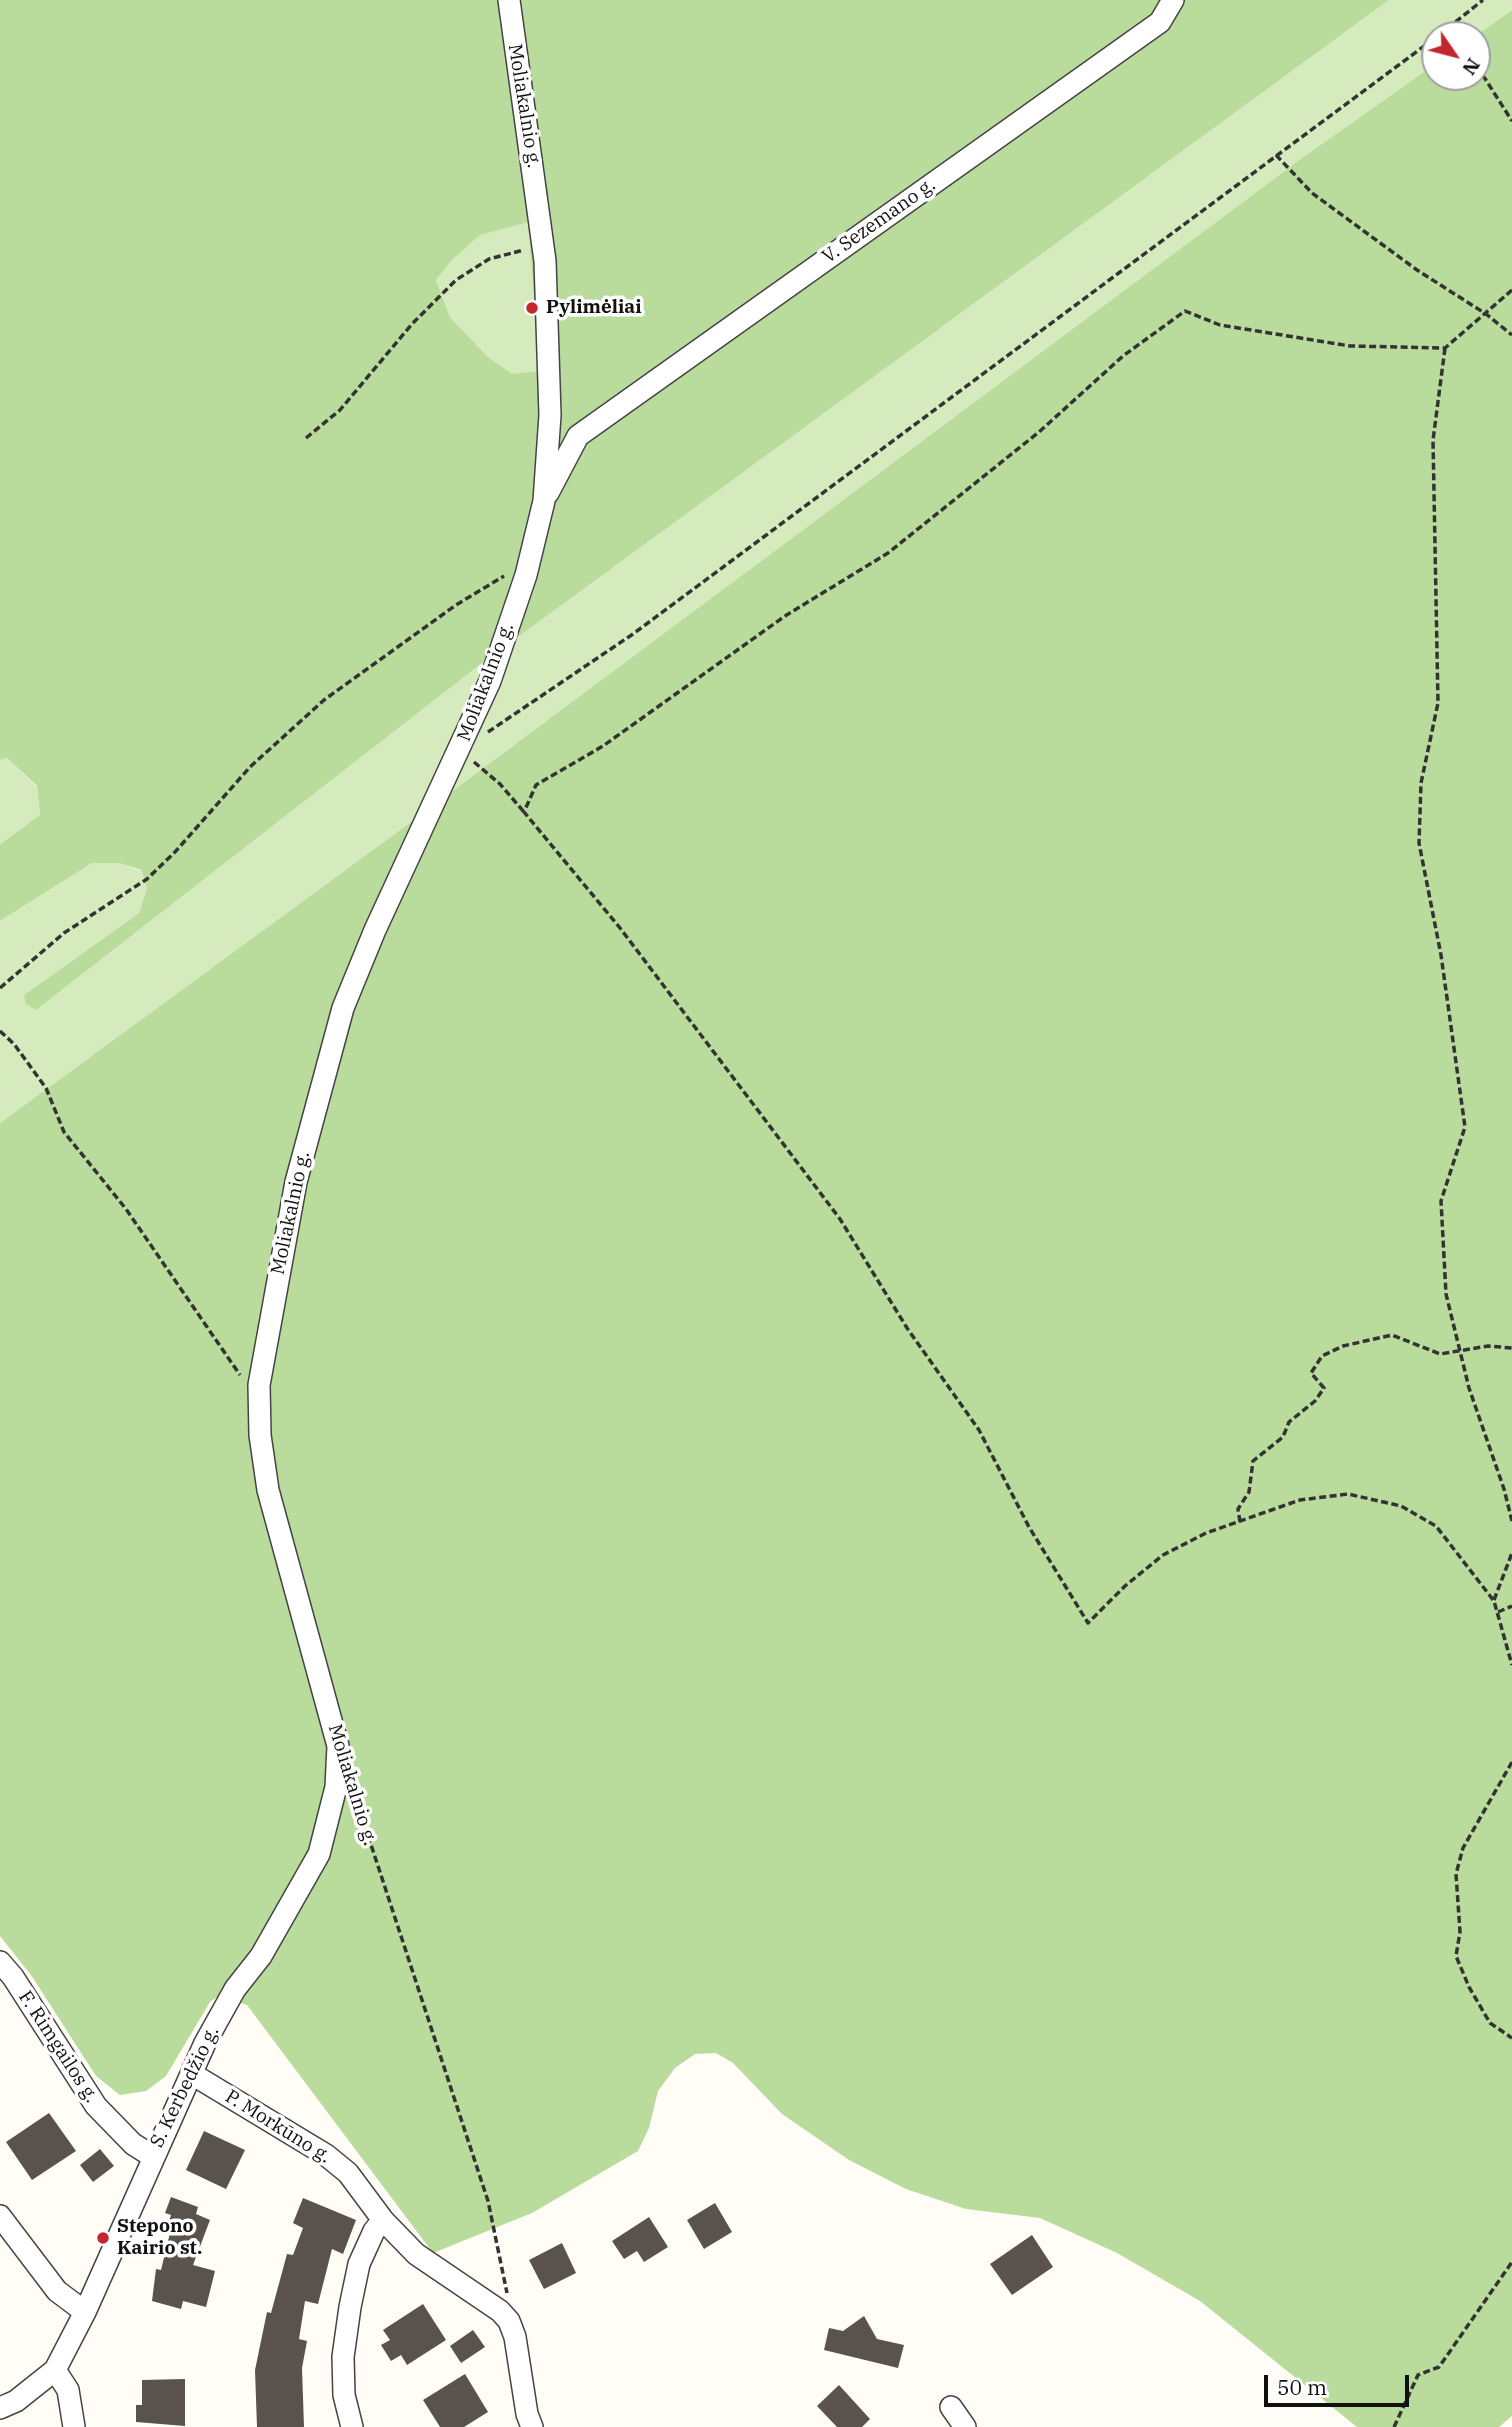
<!DOCTYPE html>
<meta charset="utf-8">
<style>
body{margin:0}
#map{position:relative;width:1512px;height:2427px;overflow:hidden;background:#fffdf5;font-family:"IBM Plex Serif",serif}
canvas{display:block}
.north{position:absolute;left:1421px;top:21px;width:70px;height:70px;box-sizing:border-box;background:#fff;border:2px solid #a0a0a0;border-radius:50%;rotate:125deg;font-size:19px;font-weight:700;line-height:28px;text-align:center;color:#111}
.north::after{content:'';display:block;margin:auto;width:24px;height:32px;background:#c4262e;clip-path:polygon(50% 0,100% 100%,50% 72%,0 100%)}
.scale{position:absolute;left:1264px;top:2375px;width:145px;height:32px;box-sizing:border-box;border:4px solid #111;border-top:0;padding-left:9px;font-size:21px;line-height:24px;white-space:nowrap;color:#111;-webkit-text-stroke:5px #fff;paint-order:stroke}
</style>
<div id="map">
<canvas width="1512" height="2427"></canvas>
<div class="north">N</div>
<div class="scale">50 m</div>
</div>
<script>
const ctx = document.querySelector('canvas').getContext('2d');
ctx.lineJoin = 'round';
function fill(path, color) {
  ctx.fillStyle = color;
  ctx.fill(path, 'evenodd');
}
function toPath(rows) {
  const path = new Path2D();
  for (const r of rows) {
    path.moveTo(r[0], r[1]);
    for (let i = 2; i < r.length; i += 2) path.lineTo(r[i], r[i + 1]);
  }
  return path;
}
function strokePath(path, color, width, dash) {
  ctx.strokeStyle = color;
  ctx.lineWidth = width;
  ctx.lineCap = dash ? 'butt' : 'round';
  ctx.setLineDash(dash || []);
  ctx.stroke(path);
}
function write(font, color, halo, rows, align = 'center') {
  ctx.font = font + ' "IBM Plex Serif",serif';
  ctx.lineWidth = 7;
  ctx.setLineDash([]);
  ctx.textBaseline = 'middle';
  ctx.strokeStyle = halo;
  ctx.fillStyle = color;
  for (const [text, x, y, turn = 0] of rows) {
    ctx.save();
    ctx.translate(x, y);
    ctx.rotate((+turn || 0) * Math.PI / 180);
    ctx.textAlign = isNaN(turn) ? turn : align;
    if (halo) ctx.strokeText(text, 0, 0);
    ctx.fillText(text, 0, 0);
    ctx.restore();
  }
}
fill(toPath([
 [1389,0,1512,0,1512,10,1477,35,1435,35,1435,64,1302,158,396,833,0,1123,0,921,92,863,119,863,141,871,147,888,139,913,24,995,36,1010,477,667],
 [529,221,540,371,512,375,488,357,450,317,436,280,451,261,480,235],
 [7,758,37,787,40,815,0,844,0,760]
]), '#d5ebbd');
fill(toPath([
 [0,0,1389,0,477,667,36,1010,26,1004,24,995,139,913,147,888,141,870,119,863,92,863,0,921,0,844,40,815,37,786,7,758,0,760],
 [528,222,540,371,512,374,488,357,450,317,436,280,451,261,480,235],
 [1512,10,1512,2416,1499,2427,1357,2427,1200,2301,1117,2253,1040,2218,966,2209,906,2189,849,2160,782,2114,733,2063,716,2053,695,2054,675,2068,658,2091,649,2128,638,2151,532,2213,433,2253,247,2005,218,1996,210,2002,166,2076,146,2091,120,2095,96,2076,31,1975,0,1936,0,1123,396,833,1302,158,1435,64,1435,77,1477,77,1477,35]
]), '#b9dc9c');
fill(toPath([
 [49,2113,76,2151,32,2180,6,2142],
 [204,2131,245,2150,226,2189,186,2170],
 [100,2149,114,2166,93,2182,80,2165],
 [171,2197,198,2207,196,2214,210,2220,193,2265,215,2271,206,2307,183,2301,181,2309,152,2301,156,2269,161,2270,170,2233,166,2231,171,2215,165,2213],
 [303,2198,356,2220,343,2254,332,2249,318,2304,305,2301,299,2339,307,2341,302,2368,304,2427,257,2427,255,2370,267,2312,271,2313,287,2254,293,2255,303,2228,293,2223],
 [715,2203,732,2232,704,2249,687,2220],
 [649,2217,668,2247,644,2262,637,2251,624,2259,612,2241],
 [1032,2235,1053,2267,1012,2295,990,2264],
 [562,2243,576,2273,544,2289,529,2260],
 [423,2304,446,2340,407,2365,401,2355,391,2361,381,2345,390,2340,383,2330],
 [864,2316,877,2339,904,2345,898,2368,824,2350,829,2328,843,2331],
 [473,2330,485,2347,461,2363,450,2346],
 [465,2374,488,2412,464,2427,440,2427,423,2400],
 [185,2379,185,2426,136,2422,136,2405,142,2405,142,2380],
 [839,2385,870,2419,862,2427,837,2427,817,2406]
]), '#5a524d');
const minor = toPath([
 [548,493,578,436,1160,22,1173,0],
 [0,1962,13,1977,96,2106,133,2144,152,2156],
 [192,2074,326,2155,348,2173,383,2220,416,2254,500,2311,509,2321,515,2337,527,2414,532,2427],
 [0,2216,57,2291,85,2312],
 [55,2370,68,2390,74,2427],
 [951,2407,965,2427],
 [0,2408,16,2401,55,2370,85,2312,205,2043,235,1989,261,1956,319,1854,336,1787,338,1746,268,1490,260,1435,259,1385,296,1182,343,1008,375,930,490,681,526,575,544,501,550,415,545,261,509,0],
 [352,2427,344,2395,343,2357,350,2307,359,2264,374,2231,383,2220]
]);
strokePath(minor, '#444', 24);
strokePath(toPath([
 [1439,35,1483,0],
 [1477,66,1512,121],
 [1276,155,1312,193,1417,270,1486,314,1512,335],
 [1512,290,1445,348,1350,346,1220,325,1185,311,1123,356,1039,432,888,553,785,616,603,746,536,785,524,812,620,928,840,1219,907,1328,979,1430,1029,1527,1088,1623,1125,1586,1163,1555,1206,1533,1300,1500,1348,1494,1401,1506,1436,1526,1494,1601,1512,1665],
 [1445,348,1433,440,1438,703,1421,783,1419,843,1441,955,1465,1127,1441,1201,1446,1294,1469,1388,1504,1489,1512,1521],
 [306,438,340,410,412,324,456,280,489,259,524,250],
 [488,732,633,634,1435,38],
 [474,762,500,784,524,812],
 [0,988,64,933,147,879,175,852,250,767,324,700,456,605,504,576],
 [0,1031,14,1044,46,1088,64,1132,126,1209,240,1375],
 [1240,1522,1238,1509,1249,1492,1253,1461,1283,1437,1289,1422,1315,1401,1324,1388,1311,1373,1322,1356,1343,1346,1392,1335,1440,1354,1488,1346,1512,1348],
 [1494,1600,1512,1553],
 [1498,1612,1512,1606],
 [1512,1762,1463,1848,1456,1874,1460,1932,1456,1956,1469,1987,1490,2023,1512,2038],
 [355,1796,488,2201,507,2293],
 [1394,2427,1418,2375,1439,2367,1512,2262]
]), '#333', 3.5, [7, 3.5]);
strokePath(minor, '#fff', 21);
for (const [x, y, r, color] of [
 [532,308,7,"#c4262e"],
 [103,2238,7,"#c4262e"]
]) {
  const dot = new Path2D();
  dot.arc(x, y, r, 0, 2 * Math.PI);
  ctx.fillStyle = color;
  ctx.fill(dot);
  strokePath(dot, '#fff', 2.5);
}
write('19px', '#111', '#fff', [
 ["Moliakalnio g.",524,106,81],
 ["V. Sezemano g.",879,221,-35],
 ["Moliakalnio g.",486,682,-69],
 ["Moliakalnio g.",291,1213,-78],
 ["Moliakalnio g.",352,1785,73],
 ["F. Rimgailos g.",58,2047,57],
 ["S. Kerbedžio g.",185,2087,-64],
 ["P. Morkūno g.",278,2127,32]
]);
write('bold 19px', '#111', '#fff', [
 ["Pylimėliai",546,308],
 ["Stepono",117,2227],
 ["Kairio st.",117,2249]
], 'left');
</script>
